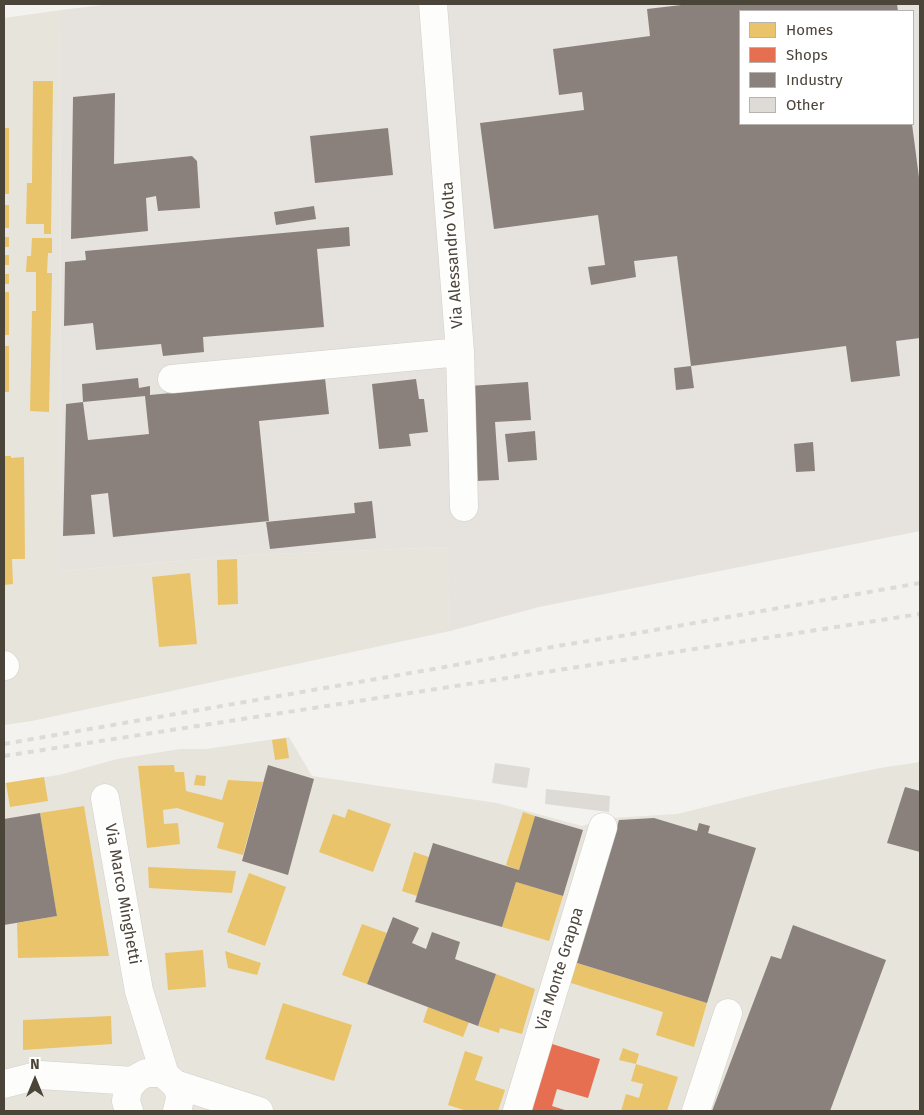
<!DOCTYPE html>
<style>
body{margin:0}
#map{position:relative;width:924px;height:1115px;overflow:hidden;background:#f4f2ee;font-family:"Fira Sans",sans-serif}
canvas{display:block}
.frame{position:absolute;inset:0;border:5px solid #4b4439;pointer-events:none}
.legend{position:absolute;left:739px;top:10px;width:175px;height:115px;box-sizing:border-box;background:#fff;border:1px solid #b7b4b0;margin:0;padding:6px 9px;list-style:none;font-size:15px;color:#4b4439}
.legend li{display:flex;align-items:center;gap:10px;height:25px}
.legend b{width:25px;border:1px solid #b7b4b0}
.north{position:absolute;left:10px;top:1055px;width:50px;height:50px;-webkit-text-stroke:4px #fff;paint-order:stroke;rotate:0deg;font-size:14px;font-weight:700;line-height:20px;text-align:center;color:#4b4439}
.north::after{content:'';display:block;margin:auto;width:18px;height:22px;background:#4b4439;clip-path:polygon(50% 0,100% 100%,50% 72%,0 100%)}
</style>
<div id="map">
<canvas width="924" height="1115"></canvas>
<div class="frame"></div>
<ul class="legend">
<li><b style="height:14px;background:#e9c46a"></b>Homes</li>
<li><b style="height:14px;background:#e76f51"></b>Shops</li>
<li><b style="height:14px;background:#8a817c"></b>Industry</li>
<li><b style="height:14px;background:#dedbd6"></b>Other</li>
</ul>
<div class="north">N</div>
</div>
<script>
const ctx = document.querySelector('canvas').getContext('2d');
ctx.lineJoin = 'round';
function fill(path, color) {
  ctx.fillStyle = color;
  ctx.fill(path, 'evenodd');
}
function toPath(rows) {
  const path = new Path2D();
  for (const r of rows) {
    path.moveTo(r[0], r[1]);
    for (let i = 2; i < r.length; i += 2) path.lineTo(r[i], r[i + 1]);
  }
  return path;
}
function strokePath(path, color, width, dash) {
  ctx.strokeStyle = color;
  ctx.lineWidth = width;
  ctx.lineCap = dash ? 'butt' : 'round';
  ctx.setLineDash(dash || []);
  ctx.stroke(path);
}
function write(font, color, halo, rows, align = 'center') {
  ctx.font = font + ' "Fira Sans",sans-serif';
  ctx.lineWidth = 5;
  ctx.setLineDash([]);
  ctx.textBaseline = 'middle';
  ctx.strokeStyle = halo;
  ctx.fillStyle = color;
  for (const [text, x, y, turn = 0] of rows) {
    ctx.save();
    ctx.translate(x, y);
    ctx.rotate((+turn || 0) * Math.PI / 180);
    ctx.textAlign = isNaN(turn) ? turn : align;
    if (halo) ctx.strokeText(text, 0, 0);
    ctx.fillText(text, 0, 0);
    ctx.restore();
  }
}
fill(toPath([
 [61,10,60,571,247,555,450,547,450,631,32,721,4,725,4,18],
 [289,737,312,776,497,803,582,826,609,818,677,814,778,789,880,768,920,762,920,1111,4,1111,4,783,59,775,117,759,180,749,206,749]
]), '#e7e4dc');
fill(toPath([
 [111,4,920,4,920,531,539,607,450,631,449,547,247,555,60,571,61,10],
 [740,11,913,11,913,124,740,124]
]), '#e6e2de');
fill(toPath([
 [33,81,53,81,51,234,44,234,44,224,26,224,27,183,32,183],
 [4,128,9,128,9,194,4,194],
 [4,205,9,205,9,228,4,228],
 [4,237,9,237,9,247,4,247],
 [32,238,52,238,52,253,48,253,47,273,52,273,49,412,30,411,32,311,36,311,36,272,26,272,27,256,31,256],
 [4,255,9,255,9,265,4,265],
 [4,274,9,274,9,284,4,284],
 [4,292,9,292,9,335,4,335],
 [4,346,9,346,9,392,4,392],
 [4,456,11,456,11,458,24,457,25,559,12,559,13,584,4,585],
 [237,559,238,604,218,605,217,560],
 [190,573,197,644,159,647,152,577],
 [286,738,289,758,275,760,272,740],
 [174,765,175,772,184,772,186,791,222,800,228,780,263,782,243,855,217,848,224,823,177,808,163,810,164,824,178,823,180,844,147,848,138,766],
 [196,775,206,776,205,786,194,785],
 [44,777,48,801,10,807,6,783],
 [84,806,109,956,18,958,17,923,57,916,40,813],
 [348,809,391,824,373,872,319,852,333,814,345,818],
 [523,812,535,816,519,870,506,865],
 [414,852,429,857,417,896,402,891],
 [148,867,236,871,232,893,149,888],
 [249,873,286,887,265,946,227,932],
 [516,882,563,896,549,941,502,927],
 [362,924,387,933,367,984,342,975],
 [203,950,206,987,168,990,165,953],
 [225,951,261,963,257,975,228,968],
 [574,962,707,1003,694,1047,656,1035,663,1012,568,982],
 [496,974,535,989,522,1034,500,1028,499,1033,478,1026],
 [283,1003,352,1025,334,1081,265,1059],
 [428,1007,469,1022,463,1037,423,1022],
 [111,1016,112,1044,23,1050,23,1020],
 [623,1048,639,1054,636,1064,619,1060],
 [465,1051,483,1057,475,1080,505,1090,498,1111,467,1111,448,1105],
 [636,1064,678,1077,667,1111,621,1111,626,1094,639,1098,643,1084,631,1081]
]), '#e9c46a');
fill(toPath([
 [549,1043,600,1059,588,1098,557,1089,552,1106,568,1111,529,1111]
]), '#e76f51');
fill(toPath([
 [690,4,897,4,898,11,740,11,740,124,912,124,920,185,920,338,896,341,900,376,851,382,846,346,691,366,694,388,676,390,674,368,691,366,677,256,634,261,636,277,591,285,588,267,605,265,598,215,494,229,480,123,584,110,582,92,559,95,553,49,650,36,647,9],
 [115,93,114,164,192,156,197,161,200,208,158,211,156,196,146,198,148,231,71,239,73,97],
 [388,128,393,175,315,183,310,136],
 [314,206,316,219,276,225,274,212],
 [349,227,350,246,317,249,324,327,203,337,204,352,163,356,161,344,96,350,93,323,64,326,65,262,86,260,85,251],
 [138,378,139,388,150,386,150,395,325,378,329,414,259,421,269,521,113,537,108,493,91,495,95,534,63,536,66,404,83,402,88,440,149,434,145,396,83,402,82,384],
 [416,379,419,399,424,399,428,432,409,434,411,446,379,449,372,384],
 [528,382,531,420,495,422,499,480,476,481,469,386],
 [535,431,537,460,508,462,505,434],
 [813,442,815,471,796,472,794,444],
 [372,501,376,538,270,549,266,522,355,513,354,503],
 [268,765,314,779,288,875,242,861],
 [905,787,920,791,920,852,887,843],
 [40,813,57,916,4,925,4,819],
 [535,816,583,830,563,896,516,882,502,927,415,902,433,843,519,870],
 [654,818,697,831,699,823,710,826,708,833,756,848,707,1003,574,962,619,820],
 [393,917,419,928,412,943,426,949,432,932,460,942,455,959,496,974,478,1026,367,984],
 [793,925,886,960,830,1111,712,1111,771,956,781,959]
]), '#8a817c');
fill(toPath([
 [495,763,530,768,527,788,492,783],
 [546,789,610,796,609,812,545,804]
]), '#dedbd6');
const minor = toPath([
 [433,4,460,352,464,507],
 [172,379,460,352],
 [4,665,5,666],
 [105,798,139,991,165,1075],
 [4,1084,40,1075,134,1081],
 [175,1084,259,1111],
 [129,1111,126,1101,127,1094,129,1087,137,1078,146,1073,159,1073,165,1075,175,1084,179,1091,180,1099,177,1111],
 [517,1111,603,827],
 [696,1111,728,1013]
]);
strokePath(minor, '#d2d0cb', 29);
strokePath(minor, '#fdfdfc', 28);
strokePath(toPath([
 [4,744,445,667,563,645,621,636,920,583],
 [4,756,920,614]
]), '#dbdbda', 4, [6, 6]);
write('16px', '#4b4439', '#fff', [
 ["Via Alessandro Volta",453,255,-94],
 ["Via Marco Minghetti",122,894,80],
 ["Via Monte Grappa",560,969,-73]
]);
</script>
